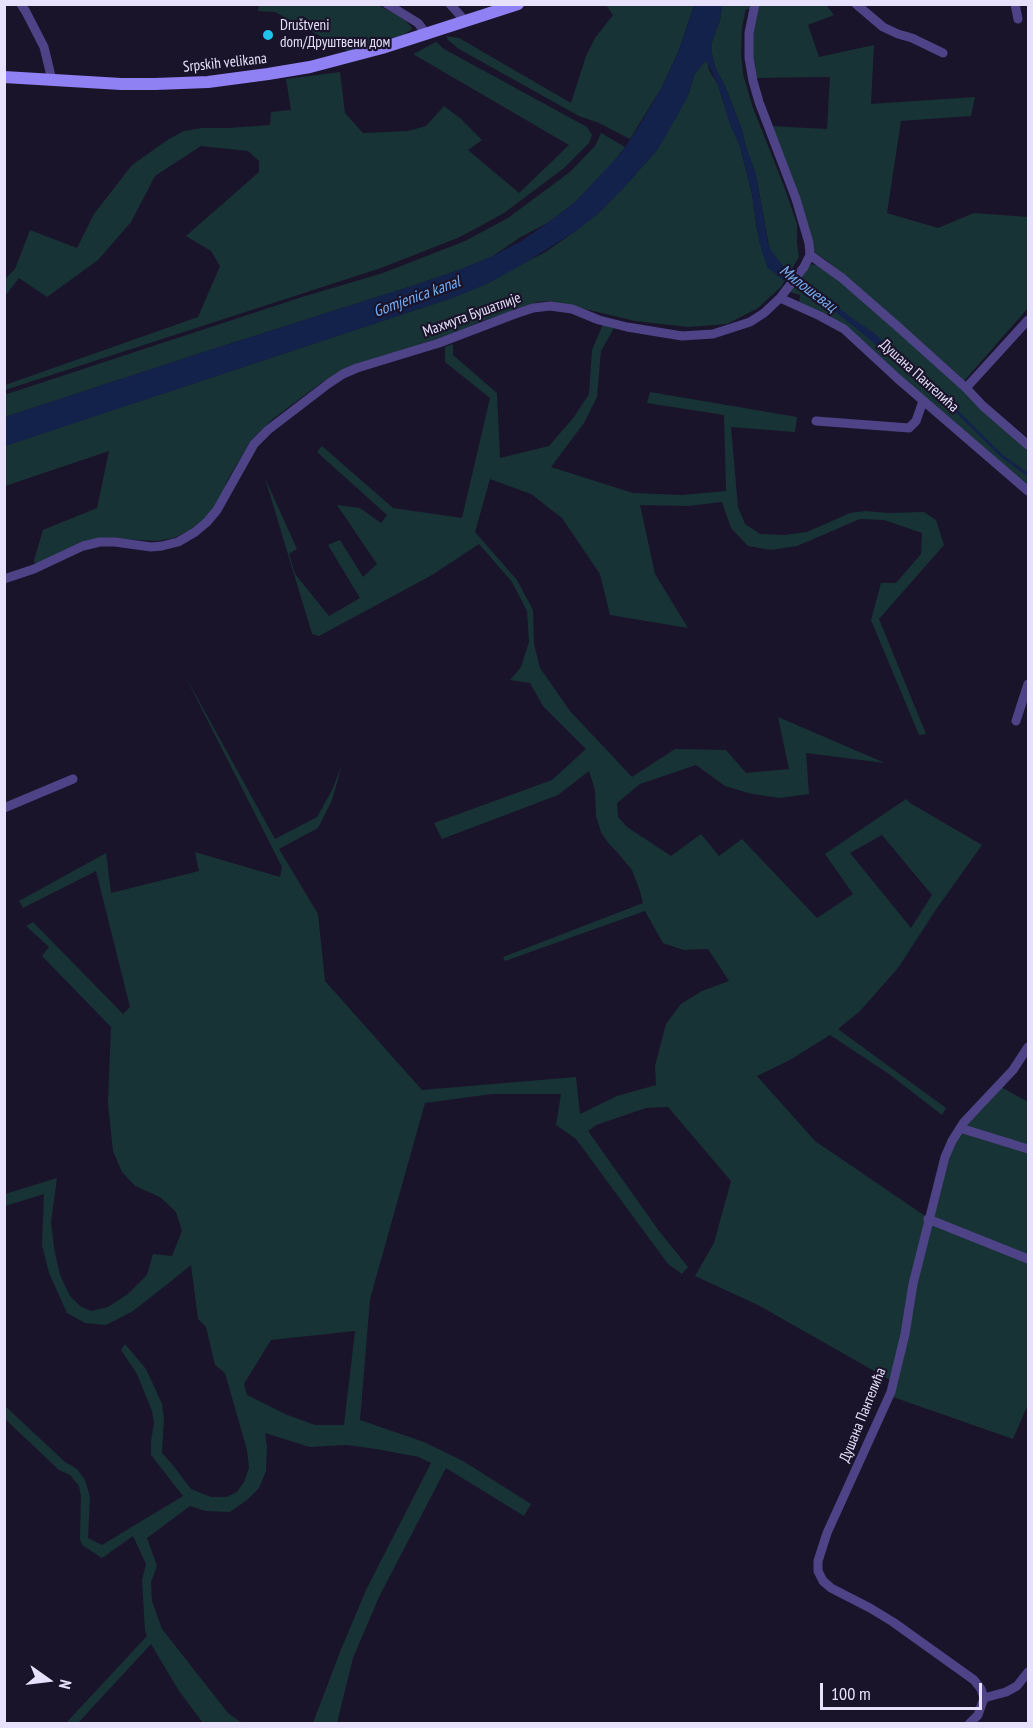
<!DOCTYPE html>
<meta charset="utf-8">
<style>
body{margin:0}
#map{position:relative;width:1033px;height:1728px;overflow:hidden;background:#1a142b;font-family:"PT Sans Narrow",sans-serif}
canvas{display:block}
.frame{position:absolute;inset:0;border:6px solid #e7e1fc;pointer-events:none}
.north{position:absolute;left:18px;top:1650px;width:60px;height:60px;-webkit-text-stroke:4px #1a142b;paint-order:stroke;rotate:104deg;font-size:16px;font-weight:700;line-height:24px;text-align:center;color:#e7e1fc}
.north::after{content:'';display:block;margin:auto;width:21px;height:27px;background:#e7e1fc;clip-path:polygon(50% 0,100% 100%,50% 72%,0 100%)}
.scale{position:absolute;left:820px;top:1683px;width:162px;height:27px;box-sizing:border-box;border:3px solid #e7e1fc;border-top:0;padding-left:8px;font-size:18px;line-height:21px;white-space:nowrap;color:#e7e1fc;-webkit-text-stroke:4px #1a142b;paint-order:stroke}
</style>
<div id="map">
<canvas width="1033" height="1728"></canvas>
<div class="frame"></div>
<div class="north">N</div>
<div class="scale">100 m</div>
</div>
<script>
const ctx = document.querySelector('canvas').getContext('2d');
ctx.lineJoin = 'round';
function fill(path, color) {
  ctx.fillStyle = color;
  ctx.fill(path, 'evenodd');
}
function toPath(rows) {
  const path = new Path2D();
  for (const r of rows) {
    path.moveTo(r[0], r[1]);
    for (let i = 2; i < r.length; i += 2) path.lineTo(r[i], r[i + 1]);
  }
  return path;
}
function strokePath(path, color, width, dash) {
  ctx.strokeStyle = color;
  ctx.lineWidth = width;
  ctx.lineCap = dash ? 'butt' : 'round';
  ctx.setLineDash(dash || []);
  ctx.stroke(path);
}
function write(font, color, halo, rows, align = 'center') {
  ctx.font = font + ' "PT Sans Narrow",sans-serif';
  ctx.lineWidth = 4.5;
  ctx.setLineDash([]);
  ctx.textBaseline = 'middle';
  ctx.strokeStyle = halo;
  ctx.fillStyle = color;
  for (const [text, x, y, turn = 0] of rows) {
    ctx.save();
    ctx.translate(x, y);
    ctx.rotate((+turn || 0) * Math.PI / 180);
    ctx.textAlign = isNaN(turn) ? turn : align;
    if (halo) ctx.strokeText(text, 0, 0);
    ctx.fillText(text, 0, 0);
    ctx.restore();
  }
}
fill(toPath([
 [259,5,378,5,404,19,412,28,411,30,403,35,348,51,275,12,258,11],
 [606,5,694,5,679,50,662,87,630,139,599,123,579,116,459,49,448,40,446,36,459,38,571,103,586,56,595,38,613,15],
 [722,5,756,5,753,10,746,9,742,27,741,53,743,74,753,108,784,186,797,224,797,243,799,257,781,287,758,308,727,324,688,327,635,321,568,305,548,301,537,302,477,323,454,333,348,368,321,383,274,418,251,440,227,481,221,497,206,518,191,529,174,538,157,541,107,538,35,564,34,560,43,530,97,508,109,451,5,486,4,446,455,297,544,253,577,230,602,210,626,185,657,150,689,93,694,75,705,61,708,63,709,70,718,85,730,124,740,146,752,194,757,230,765,260,769,246,756,175,746,147,742,130,725,86,715,67,712,54,712,42,720,20],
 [759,5,826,5,834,15,808,25,819,57,874,45,871,104,975,97,971,116,901,121,887,213,938,228,974,213,1028,217,1028,308,964,381,827,261,811,250,769,126,827,129,830,77,754,78,750,55,755,11],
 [436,42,444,49,587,127,592,135,589,143,564,168,504,213,460,237,381,268,5,390,5,385,198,317,220,266,211,251,186,236,259,172,259,161,248,151,201,146,155,176,131,222,98,260,47,297,19,278,5,296,5,279,15,269,30,230,77,248,94,214,132,165,169,139,184,131,202,128,228,128,270,125,271,112,291,110,286,79,340,72,345,113,363,133,408,131,426,126,444,106,461,119,482,140,468,150,519,193,569,145,413,54],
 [601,133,625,147,608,169,574,203,549,222,519,238,493,256,459,270,415,285,210,350,5,417,4,395,299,298,383,273,465,241,508,218,570,172,595,146],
 [806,264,819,265,895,327,1028,448,1028,486,837,321,799,304,800,295,787,291],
 [603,324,615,326,601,351,597,397,584,423,551,467,633,493,682,495,726,491,724,415,647,403,650,392,797,417,795,432,731,427,738,507,745,524,760,534,784,535,807,532,850,513,866,511,888,513,924,512,936,520,944,545,879,619,926,734,919,735,871,620,881,583,896,583,921,554,922,533,884,520,860,519,797,546,771,550,748,546,731,528,722,502,688,506,640,505,655,574,688,628,610,615,600,574,562,518,531,494,490,479,475,532,517,580,533,610,534,644,540,668,570,711,632,777,675,749,726,750,746,773,789,769,778,717,885,763,806,753,809,794,780,798,752,794,725,786,696,765,640,784,617,803,618,817,627,827,671,856,701,834,719,856,742,839,817,918,853,894,825,854,906,799,910,803,982,845,937,908,898,968,860,1011,838,1029,946,1108,942,1115,889,1074,830,1035,790,1060,757,1076,815,1141,931,1220,935,1195,960,1128,1001,1087,1028,1102,1028,1404,1013,1439,893,1397,897,1384,758,1305,695,1276,714,1243,731,1181,668,1107,646,1108,596,1125,588,1131,659,1231,688,1267,682,1274,668,1264,576,1139,556,1125,561,1094,492,1094,425,1103,370,1299,360,1420,424,1442,463,1461,531,1504,524,1516,446,1468,379,1597,353,1658,337,1723,313,1723,340,1652,366,1590,431,1463,419,1457,376,1449,347,1445,310,1447,265,1433,267,1447,266,1471,259,1488,247,1500,230,1512,206,1511,190,1506,147,1538,157,1566,151,1582,152,1601,162,1629,228,1713,242,1723,203,1723,179,1691,151,1644,78,1723,66,1723,147,1636,145,1631,142,1580,146,1564,133,1536,102,1558,82,1545,80,1539,81,1497,79,1486,70,1475,59,1470,5,1419,4,1405,65,1462,77,1469,85,1480,90,1497,88,1538,102,1545,183,1496,151,1455,151,1441,154,1423,152,1411,137,1374,121,1350,125,1344,146,1369,162,1404,164,1419,162,1453,172,1464,191,1489,211,1497,227,1497,237,1492,244,1482,249,1468,247,1450,225,1373,215,1365,206,1327,198,1319,191,1265,165,1286,133,1311,106,1325,85,1323,67,1313,49,1273,42,1245,44,1194,5,1206,5,1194,57,1178,51,1222,54,1248,60,1275,70,1296,80,1306,91,1311,108,1307,128,1294,147,1275,153,1254,172,1256,182,1231,176,1212,160,1197,135,1186,122,1172,113,1151,108,1103,111,1027,42,956,49,947,26,926,33,922,123,1014,130,1007,96,871,23,908,19,901,106,853,111,893,199,871,195,852,280,877,282,867,183,672,275,839,317,817,332,790,342,765,332,800,318,828,279,849,318,914,325,981,422,1090,576,1077,580,1114,617,1096,656,1085,655,1066,666,1024,681,1004,702,991,729,981,708,949,684,950,663,943,645,911,505,961,503,957,643,903,640,891,632,870,617,852,609,844,601,832,596,816,595,790,589,771,558,795,442,839,434,823,552,780,586,749,543,706,530,683,510,680,521,667,529,642,527,611,512,582,479,544,432,575,319,636,312,634,265,478,297,549,289,554,295,574,329,616,360,598,328,545,340,540,363,577,377,564,337,505,360,508,381,523,387,515,317,452,322,446,393,508,462,518,490,398,445,362,445,347,453,344,453,355,497,393,500,458,549,446,574,417,589,394,592,350],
 [882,835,932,895,911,928,850,853],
 [355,1331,344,1425,315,1425,285,1414,247,1395,244,1384,271,1340]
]), '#183335');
fill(toPath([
 [694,5,722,5,720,20,712,42,712,54,715,67,725,86,742,130,746,147,756,175,768,243,772,252,787,271,820,292,853,319,873,332,939,393,908,372,863,334,810,292,783,280,767,267,759,241,752,194,740,146,730,124,718,85,708,63,705,61,694,75,687,98,665,137,657,150,626,185,602,210,579,229,520,266,487,284,455,297,5,446,5,417,210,350,415,285,459,270,493,256,523,240,549,222,574,203,621,153,638,128,662,87,679,50]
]), '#13224b');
strokePath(toPath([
 [937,392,1002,456,1028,475]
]), '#13224b', 3);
strokePath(toPath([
 [21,4,26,12,44,47,52,80],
 [387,4,418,23,427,35],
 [450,4,466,22],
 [856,4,883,27,898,34,912,38,943,53],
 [1015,4,1018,19],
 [810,255,842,278,896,325,966,388,983,406,1028,445],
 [780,298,820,316,844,329,897,378,1028,491],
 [966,388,1028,320],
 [816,421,909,428,916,421,923,401],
 [4,579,34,569,83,546,100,542,115,542,151,547,162,546,178,542,195,532,207,522,217,510,254,444,268,430,328,384,343,374,357,368,439,343,515,314,533,308,550,306,572,309,599,320,627,327,682,336,713,334,750,322,764,313,780,298,804,267,810,255,809,243,796,199,759,102,753,81,749,58,749,33,755,4],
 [1016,721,1028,684],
 [4,808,73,779],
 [960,1128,1028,1149],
 [928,1219,1028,1259],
 [984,1698,1006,1692,1017,1686,1028,1672],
 [969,1724,978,1715,984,1698,981,1689,974,1680,893,1622,870,1608,831,1588,823,1581,818,1571,818,1561,827,1533,891,1392,905,1334,913,1284,945,1157,952,1141,964,1122,1013,1070,1028,1047]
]), '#4d4386', 9);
strokePath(toPath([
 [4,77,121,84,155,84,208,82,268,74,310,67,382,48,518,4]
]), '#8f80f4', 12);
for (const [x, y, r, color] of [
 [268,35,6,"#1ec2eb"]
]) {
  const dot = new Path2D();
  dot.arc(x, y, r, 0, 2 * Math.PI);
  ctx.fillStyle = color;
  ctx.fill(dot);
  strokePath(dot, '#1a142b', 2);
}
write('15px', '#e7e1fc', '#1a142b', [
 ["Društveni",280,26],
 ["dom/Друштвени дом",280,43]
], 'left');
write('15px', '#e7e1fc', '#1a142b', [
 ["Srpskih velikana",225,63,-6],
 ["Махмута Бушатлије",472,315,-20],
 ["Душана Пантелића",919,376,42],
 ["Душана Пантелића",863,1415,-68]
]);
write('italic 16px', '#78aef3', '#1a142b', [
 ["Милошевац",808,289,37],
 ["Gomjenica kanal",417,297,-20]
]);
</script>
